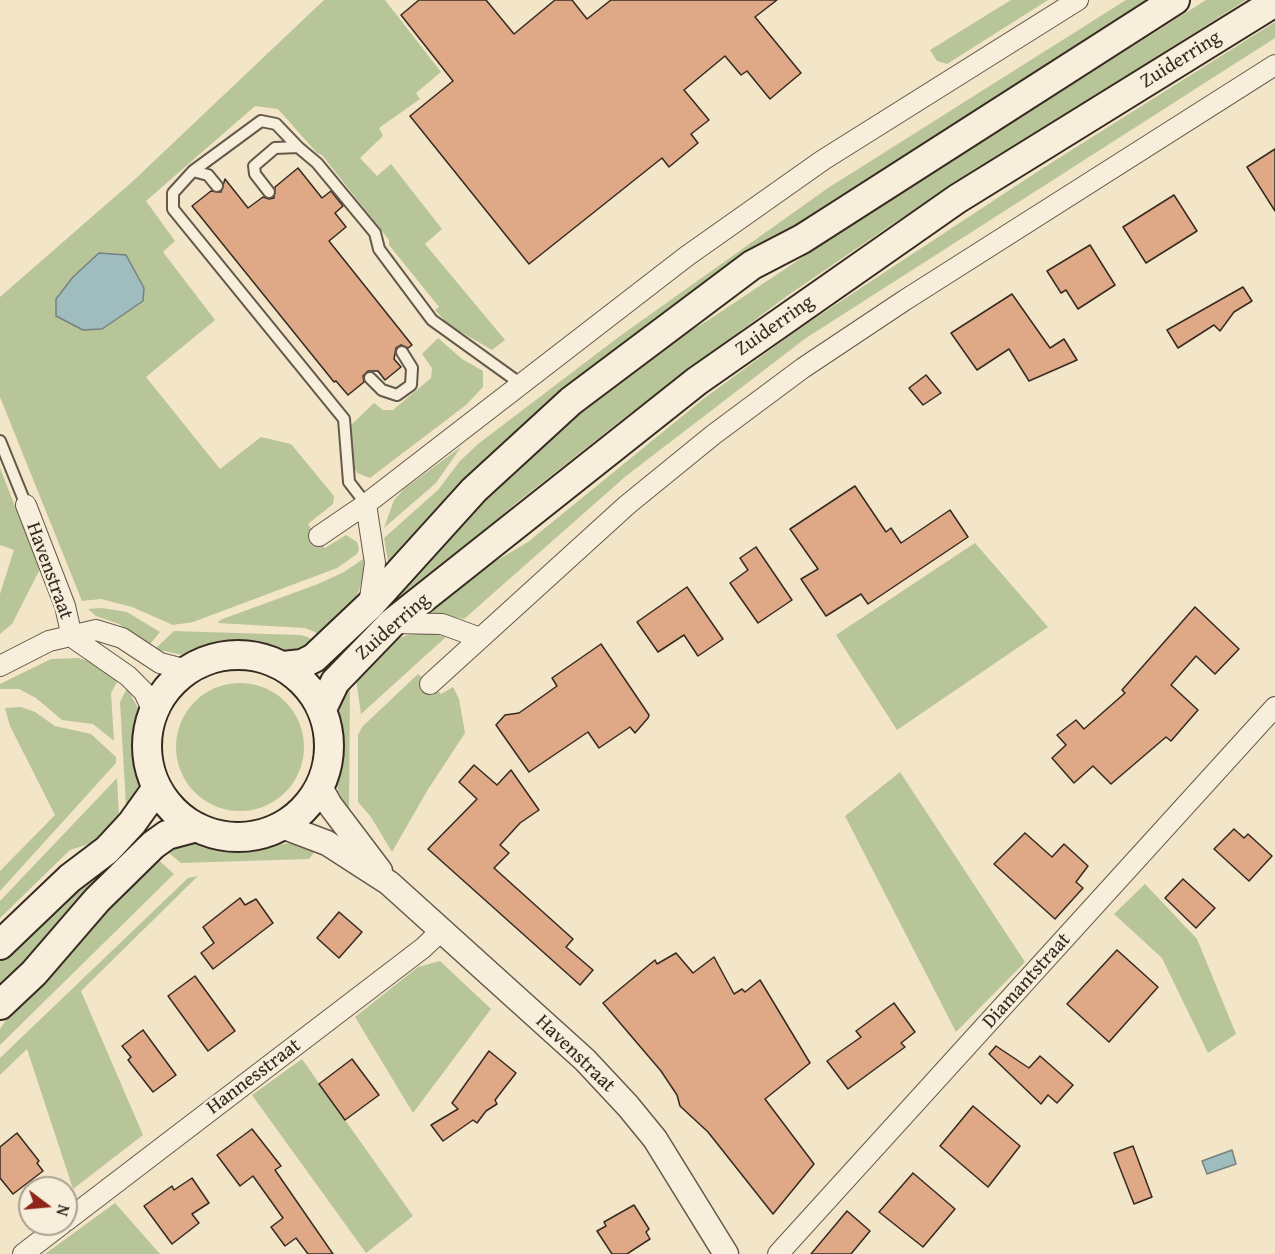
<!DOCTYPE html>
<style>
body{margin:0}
#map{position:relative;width:1275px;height:1254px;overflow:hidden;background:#f3e5c8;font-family:"Gentium Book Plus",serif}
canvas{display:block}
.north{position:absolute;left:18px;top:1176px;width:60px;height:60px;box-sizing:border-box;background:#f7eedb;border:2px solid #aaa091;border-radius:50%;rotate:106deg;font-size:16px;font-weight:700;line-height:24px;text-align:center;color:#362a21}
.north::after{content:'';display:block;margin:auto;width:21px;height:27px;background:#8f2418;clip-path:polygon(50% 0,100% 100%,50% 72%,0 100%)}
</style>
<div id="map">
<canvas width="1275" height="1254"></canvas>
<div class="north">N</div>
</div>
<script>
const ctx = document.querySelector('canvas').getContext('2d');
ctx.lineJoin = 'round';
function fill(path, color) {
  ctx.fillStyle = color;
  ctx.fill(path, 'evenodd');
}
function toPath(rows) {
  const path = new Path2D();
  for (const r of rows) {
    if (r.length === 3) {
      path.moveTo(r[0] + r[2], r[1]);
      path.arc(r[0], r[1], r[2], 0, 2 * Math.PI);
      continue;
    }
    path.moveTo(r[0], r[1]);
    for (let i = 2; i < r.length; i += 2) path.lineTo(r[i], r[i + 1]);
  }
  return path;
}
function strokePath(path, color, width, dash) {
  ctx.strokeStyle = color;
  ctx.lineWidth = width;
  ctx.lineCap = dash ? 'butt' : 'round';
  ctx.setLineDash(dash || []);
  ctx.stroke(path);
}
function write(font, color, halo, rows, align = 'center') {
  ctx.font = font + ' "Gentium Book Plus",serif';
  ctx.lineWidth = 5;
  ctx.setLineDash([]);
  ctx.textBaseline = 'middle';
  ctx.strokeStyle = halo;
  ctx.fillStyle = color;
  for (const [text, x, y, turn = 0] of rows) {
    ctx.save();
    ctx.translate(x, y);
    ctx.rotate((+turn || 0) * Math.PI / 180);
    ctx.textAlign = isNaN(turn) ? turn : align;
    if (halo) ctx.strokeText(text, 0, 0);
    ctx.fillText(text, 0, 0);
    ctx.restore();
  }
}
fill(toPath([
 [324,0,385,0,441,72,416,93,420,99,379,128,383,136,360,158,377,176,391,164,442,229,425,244,505,340,492,350,449,325,435,310,439,307,389,245,389,240,322,155,317,153,278,109,255,106,146,201,175,241,163,252,215,320,146,377,220,469,261,437,291,444,334,496,333,504,308,524,325,548,346,535,357,542,359,549,357,554,337,568,193,622,173,625,132,607,101,599,82,601,0,397,0,297,133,181],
 [1011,0,1048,0,947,64,937,61,930,50],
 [1126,0,1148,0,817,210,722,277,389,567,384,538,438,490,460,461,478,444,620,336,828,188],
 [1206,0,1246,0,891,225,787,296,624,418,515,504,339,659,332,652,546,432,644,358,707,321,851,225],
 [1275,22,1275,38,806,338,626,476,464,619,424,611,464,580,528,542,702,400,800,328,1043,168],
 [438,338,462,359,483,371,483,387,466,405,370,478,357,473,353,465,351,425,374,403,383,410,393,410,431,378,432,368,422,354],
 [461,447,436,483,384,528,394,500,405,488],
 [0,468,40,569,12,624,0,634,0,594,14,550,0,545],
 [975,543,1048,627,897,730,836,635],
 [363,559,365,569,359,591,351,607,322,639,315,632,305,628,218,623,220,620,318,584,344,572],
 [102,608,127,612,160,632,150,644,119,624,96,616,88,609],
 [174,631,300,635,308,637,315,643,295,652,235,643,182,655,155,649],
 [431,633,446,637,361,714,356,679,392,641,407,635],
 [78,658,98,664,118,680,111,693,114,741,93,724,62,720,36,698,19,689,0,689,0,684,51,659],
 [418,674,441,694,453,687,459,699,465,733,427,791,392,852,371,817,358,802,358,735,362,727],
 [347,680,350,687,349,807,347,810,338,795,337,779,341,750,339,700],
 [240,747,64],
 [127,688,140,712,135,743,139,786,135,804,129,811,126,806,120,702],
 [21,707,35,712,55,726,91,734,116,757,116,763,0,891,0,871,55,815,10,726,5,708],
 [900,772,1025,962,956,1032,845,816],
 [117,778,119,817,95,842,70,850,0,918,0,901],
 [136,836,143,843,0,995,0,957],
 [195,840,215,848,241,849,299,842,317,849,309,859,181,863,163,848],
 [154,856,174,874,0,1045,0,1029,24,993],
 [198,876,81,991,143,1135,73,1189,27,1049,0,1075,0,1058,188,878],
 [1145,884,1197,939,1236,1034,1208,1053,1162,958,1114,914],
 [440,961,491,1009,413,1113,355,1017,418,967],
 [302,1059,413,1216,366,1253,252,1095],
 [115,1203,160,1254,45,1254]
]), '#b8c599');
const water = toPath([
 [99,253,126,255,144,288,143,301,102,329,83,330,56,316,56,299,73,277,99,253],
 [1232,1150,1236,1164,1207,1174,1202,1161,1232,1150]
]);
fill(water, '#9fbdbf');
strokePath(water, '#758280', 1.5);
const building = toPath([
 [419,0,486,0,514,34,555,0,572,0,587,19,611,0,777,0,755,17,801,73,770,99,747,71,741,75,725,56,684,90,709,120,691,134,698,143,669,167,662,158,529,264,410,116,453,81,401,15,419,0],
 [1275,149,1275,211,1247,167,1275,149],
 [298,168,322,198,331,191,343,206,335,213,346,227,329,241,412,345,408,348,401,345,396,348,394,359,401,367,385,380,378,371,368,371,363,376,364,382,348,395,336,381,334,382,192,206,211,191,221,192,225,179,248,208,263,197,269,199,274,198,275,187,298,168],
 [1174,195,1197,231,1146,263,1123,227,1174,195],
 [1090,245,1115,285,1078,309,1066,290,1061,293,1047,271,1090,245],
 [1243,287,1252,301,1234,312,1220,331,1214,325,1178,348,1167,330,1243,287],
 [1012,294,1050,348,1064,339,1077,360,1029,381,1009,349,977,370,951,333,1012,294],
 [926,375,941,393,923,405,909,388,926,375],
 [855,486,886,532,891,528,901,543,950,510,968,537,868,604,861,594,826,616,801,579,818,569,790,529,855,486],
 [756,547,792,600,758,623,730,583,748,570,740,558,756,547],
 [687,587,723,639,698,656,684,635,658,652,637,622,687,587],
 [1195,607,1239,649,1215,674,1196,656,1171,685,1198,710,1171,741,1166,737,1111,784,1093,766,1074,783,1052,758,1066,745,1057,735,1076,720,1084,729,1125,693,1122,690,1195,607],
 [601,644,649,715,648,718,635,733,630,727,599,748,588,732,529,772,496,725,505,715,519,713,557,686,552,678,601,644],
 [474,765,497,785,511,770,539,810,520,823,500,845,509,853,494,868,573,939,566,947,593,970,580,985,428,849,477,799,459,782,474,765],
 [1234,829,1244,838,1248,834,1272,856,1249,881,1214,849,1234,829],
 [1025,833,1052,857,1064,844,1088,866,1076,882,1083,888,1055,919,994,864,1025,833],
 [1183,879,1215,908,1196,928,1165,898,1183,879],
 [240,898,245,905,256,899,273,923,213,969,201,953,214,943,203,927,240,898],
 [339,912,362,932,339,958,317,938,339,912],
 [1117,950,1158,987,1109,1042,1067,1004,1117,950],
 [676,953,693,973,714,957,734,994,742,989,745,992,760,980,810,1063,765,1099,814,1164,773,1214,708,1132,680,1106,677,1095,661,1071,603,1003,655,960,657,964,676,953],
 [195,976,235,1031,208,1051,168,996,195,976],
 [894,1003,915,1032,901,1043,905,1047,848,1089,827,1061,861,1037,856,1031,894,1003],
 [143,1030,176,1075,153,1092,128,1060,131,1057,122,1046,143,1030],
 [996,1046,1029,1068,1040,1056,1073,1085,1057,1103,1048,1095,1041,1104,989,1054,996,1046],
 [489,1051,516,1073,495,1100,497,1104,486,1111,477,1123,473,1120,443,1141,431,1125,458,1109,452,1103,489,1051],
 [352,1059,379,1095,345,1120,319,1084,352,1059],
 [973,1106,1020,1146,988,1187,940,1146,973,1106],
 [252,1129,281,1166,275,1170,333,1254,308,1254,296,1238,285,1246,271,1227,283,1218,253,1176,240,1186,217,1155,252,1129],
 [17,1133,39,1161,37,1163,43,1171,13,1194,0,1178,0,1147,17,1133],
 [1133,1146,1152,1197,1134,1204,1114,1153,1133,1146],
 [913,1173,955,1209,923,1247,879,1212,913,1173],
 [192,1178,209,1203,192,1214,199,1223,172,1244,144,1206,172,1186,174,1190,192,1178],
 [634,1205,649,1229,646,1232,650,1239,627,1254,612,1254,597,1231,606,1226,604,1222,634,1205],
 [847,1211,870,1231,851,1254,811,1254,847,1211]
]);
fill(building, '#dfa886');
strokePath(building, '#362a21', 1.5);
const service = toPath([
 [193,171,261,121,276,124,298,147],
 [217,186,208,175,193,171,173,193,173,209,344,419,349,482,366,504],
 [269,192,255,174,254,166,275,148,298,147,317,163,375,233,379,249,432,320,521,384],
 [370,378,382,390,397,395,411,385,412,368,402,352],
 [0,441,26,505]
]);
const minor = toPath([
 [366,504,375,563,369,605],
 [26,505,65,606,72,637],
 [319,536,366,504,687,256,823,160,1078,0],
 [392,623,442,624,480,638],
 [72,637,128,676,144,692,153,712],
 [0,666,49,641,96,630,122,638,160,663,187,670],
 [430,684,627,505,713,435,803,368,905,300,1275,65],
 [66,1221,423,948,441,931],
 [23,1254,62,1224],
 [778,1254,1275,707]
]);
const tertiary = toPath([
 [320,787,330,805,380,871],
 [282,826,327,843,389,883,585,1060,628,1106,655,1139,726,1254]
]);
const secondary = toPath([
 [238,746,91],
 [283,666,302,664,314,658,369,606,474,490,571,401,752,265,802,239,1175,0],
 [322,709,335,682,392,623,697,381,957,199,1275,2],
 [0,945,70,878,107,850,132,823,157,788],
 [0,1005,34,973,97,900,153,845,167,835,197,827]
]);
strokePath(service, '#65594b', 14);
strokePath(minor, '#65594b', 22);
strokePath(tertiary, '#65594b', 27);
strokePath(secondary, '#362a21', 32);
strokePath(service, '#f7eedb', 10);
strokePath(minor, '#f7eedb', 20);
strokePath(tertiary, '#f7eedb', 24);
strokePath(secondary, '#f7eedb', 28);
write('20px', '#362a21', '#f7eedb', [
 ["Zuiderring",1181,60,-32],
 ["Zuiderring",775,326,-35],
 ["Havenstraat",49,571,70],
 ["Zuiderring",393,627,-41],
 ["Diamantstraat",1027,981,-48],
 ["Havenstraat",575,1054,44],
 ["Hannesstraat",254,1077,-37]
]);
</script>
